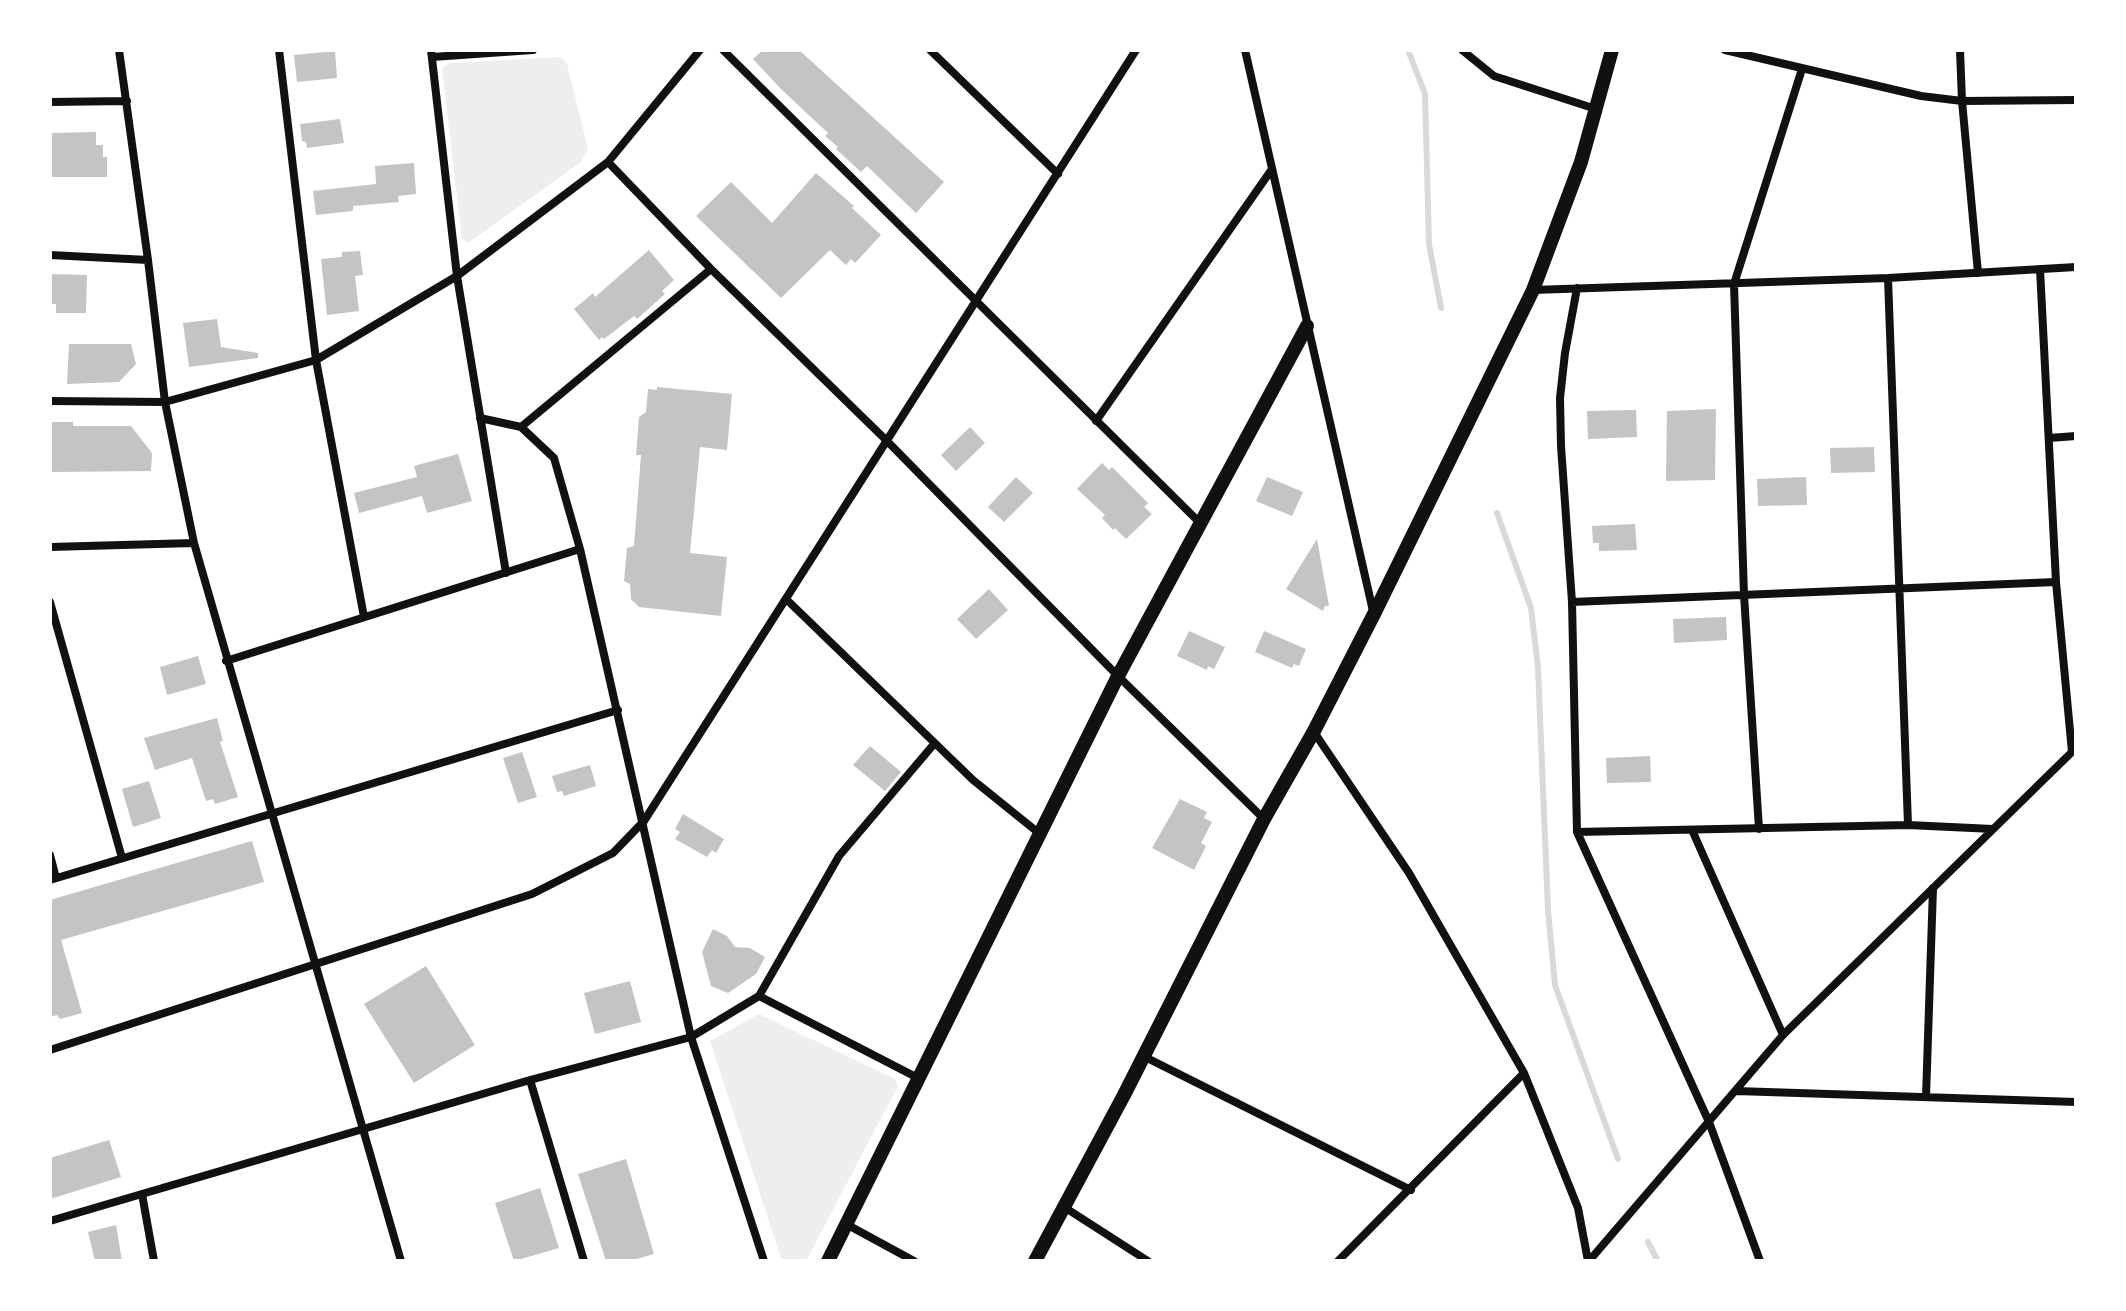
<!DOCTYPE html>
<style>
body{margin:0}
#map{position:relative;width:2126px;height:1311px;overflow:hidden;background:#fff;font-family:"DM Sans",sans-serif}
canvas{display:block}
.frame{position:absolute;inset:0;border:52px solid #fff;pointer-events:none}
</style>
<div id="map">
<canvas width="2126" height="1311"></canvas>
<div class="frame"></div>
</div>
<script>
const ctx = document.querySelector('canvas').getContext('2d');
ctx.lineJoin = 'round';
function fill(path, color) {
  ctx.fillStyle = color;
  ctx.fill(path, 'evenodd');
}
function toPath(rows) {
  const path = new Path2D();
  for (const r of rows) {
    path.moveTo(r[0], r[1]);
    for (let i = 2; i < r.length; i += 2) path.lineTo(r[i], r[i + 1]);
  }
  return path;
}
function strokePath(path, color, width, dash) {
  ctx.strokeStyle = color;
  ctx.lineWidth = width;
  ctx.lineCap = dash ? 'butt' : 'round';
  ctx.setLineDash(dash || []);
  ctx.stroke(path);
}
fill(toPath([
 [561,57,567,64,588,149,581,162,468,243,462,239,442,69,449,63],
 [759,1014,895,1079,898,1086,806,1261,782,1261,710,1041]
]), '#eee');
strokePath(toPath([
 [1408,50,1425,94,1429,244,1441,308],
 [1497,513,1531,608,1538,668,1548,910,1555,985,1618,1159],
 [1648,1242,1658,1261]
]), '#d9d9d9', 6);
fill(toPath([
 [763,50,799,50,944,182,916,213,867,166,861,172,836,149,838,147,825,136,828,133,781,89,753,59],
 [335,51,337,78,297,82,294,55],
 [340,119,344,143,307,148,306,142,302,141,300,124],
 [96,132,96,145,103,145,103,157,107,157,107,177,50,177,50,133],
 [414,163,416,194,398,196,399,202,353,206,353,211,316,215,313,191,376,184,375,166],
 [816,173,854,206,852,208,881,235,855,263,851,259,846,265,830,250,781,298,696,216,731,182,772,223],
 [649,250,674,280,662,291,665,294,637,319,634,316,604,339,602,337,599,340,574,309,593,293,595,297],
 [360,251,363,275,355,276,359,311,327,315,321,259,342,257,342,252],
 [50,274,87,275,86,313,56,313,56,304,50,304],
 [217,319,221,347,258,353,258,358,189,367,183,323],
 [69,344,131,344,136,364,119,382,67,384],
 [657,387,732,394,727,450,700,447,690,553,727,557,721,616,639,607,631,599,630,584,624,581,627,548,634,546,641,455,636,455,639,417,646,412,648,389,657,390],
 [1716,409,1715,480,1666,481,1667,411],
 [1636,410,1637,437,1588,439,1587,411],
 [50,422,73,422,73,426,131,426,152,453,151,471,50,472],
 [970,427,985,443,956,471,941,455],
 [1874,447,1875,472,1831,473,1830,448],
 [458,454,472,501,427,513,422,496,359,513,354,493,417,477,414,466],
 [1102,463,1109,470,1112,467,1148,503,1144,507,1152,514,1126,539,1115,528,1113,530,1102,518,1105,515,1077,489],
 [1016,477,1033,493,1004,522,988,507],
 [1267,477,1303,492,1292,516,1256,501],
 [1806,477,1807,505,1758,506,1757,479],
 [1635,524,1637,550,1599,551,1599,543,1593,543,1592,526],
 [1317,539,1329,606,1325,606,1323,611,1286,589],
 [989,589,1008,610,976,639,957,619],
 [1726,617,1727,640,1674,643,1673,619],
 [1189,631,1225,647,1214,669,1208,666,1207,670,1177,656],
 [1264,631,1306,649,1299,666,1294,664,1292,668,1255,652],
 [198,656,206,684,167,695,160,667],
 [217,718,223,741,220,742,238,797,215,804,213,799,206,801,192,758,155,770,144,738],
 [870,746,901,772,885,791,853,765],
 [522,752,537,797,518,803,503,758],
 [1650,756,1651,782,1607,783,1606,758],
 [590,765,596,786,564,796,562,791,557,792,552,776],
 [149,781,161,818,133,827,122,789],
 [1180,799,1207,812,1204,818,1212,822,1201,843,1206,846,1194,870,1152,848],
 [683,814,724,839,716,853,712,850,707,857,675,839,680,832,675,829],
 [252,841,264,882,61,940,82,1013,60,1019,57,1015,50,1017,50,900],
 [713,929,727,936,735,947,750,948,765,957,756,974,728,993,711,986,702,952],
 [426,966,475,1045,414,1083,364,1004],
 [630,981,641,1022,595,1034,584,993],
 [109,1140,121,1177,50,1199,50,1158],
 [626,1159,654,1254,630,1261,606,1261,578,1174],
 [540,1188,559,1248,514,1261,495,1203],
 [116,1225,122,1261,95,1261,88,1232]
]), '#c4c4c4');
strokePath(toPath([
 [119,50,148,260,165,402,194,543,401,1261],
 [279,50,316,360,364,617],
 [431,50,457,276,506,573],
 [723,50,1200,523],
 [930,50,1058,174],
 [1245,50,1373,611],
 [1462,50,1494,76,1596,109],
 [1725,50,1921,96,1962,101,2076,100],
 [1960,50,1962,101,1978,273],
 [432,57,533,50],
 [50,102,127,101],
 [608,162,711,269,887,441,1118,676,1264,819],
 [50,255,148,260],
 [2040,269,2056,582,2072,752],
 [1888,278,1908,825],
 [1577,288,1565,353,1560,398,1561,446,1572,602,1577,832,1709,1122,1760,1261],
 [1533,290,1888,278,2076,267],
 [50,401,165,402,316,360,457,276,608,162,700,50],
 [480,418,521,427,711,269],
 [1096,421,1272,169],
 [521,427,554,458,580,549,691,1037,764,1261],
 [2049,438,2076,436],
 [50,547,194,543],
 [786,599,973,780,1040,834],
 [50,602,122,858],
 [1572,602,2056,582],
 [226,661,580,549],
 [1314,732,1409,873,1524,1073,1578,1208,1588,1261],
 [1759,829,1744,595,1734,284,1802,69],
 [1692,830,1783,1035],
 [1577,832,1908,825,1993,829],
 [50,855,56,878],
 [50,880,618,710],
 [759,996,839,856,934,744],
 [50,1050,532,894,613,853,644,821,1136,50],
 [1143,1056,1411,1190],
 [530,1080,584,1261],
 [1736,1091,2076,1102],
 [1926,1097,1933,888],
 [142,1194,154,1261],
 [1064,1207,1148,1261],
 [50,1221,530,1080,691,1037,759,996,918,1078],
 [846,1224,914,1261],
 [1338,1261,1524,1073],
 [1589,1261,1783,1035,2076,748]
]), '#111', 8);
strokePath(toPath([
 [828,1261,1118,676,1307,326],
 [1035,1261,1124,1095,1264,819,1314,731,1374,614,1533,290,1581,162,1612,50]
]), '#111', 14);
</script>
